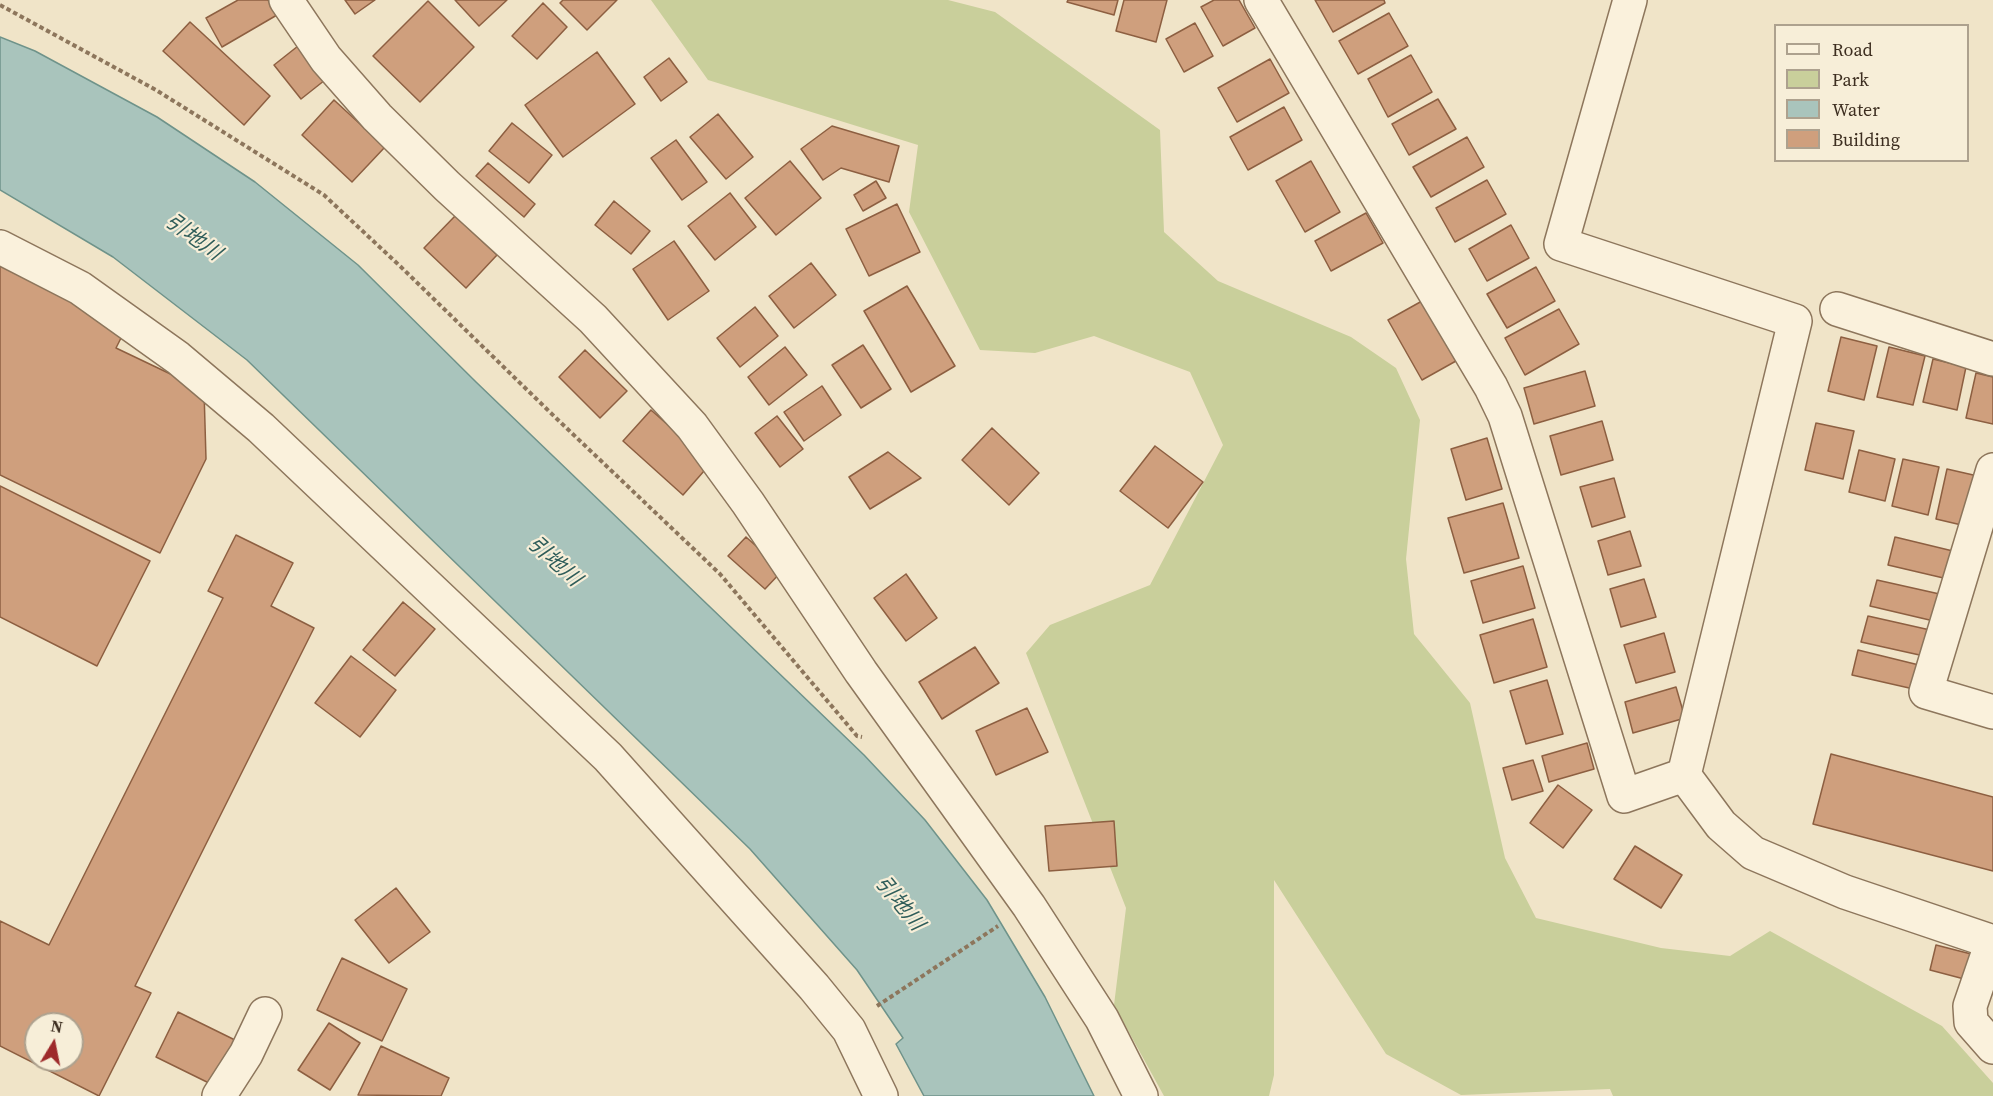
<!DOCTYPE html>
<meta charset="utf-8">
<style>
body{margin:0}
#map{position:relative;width:1993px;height:1096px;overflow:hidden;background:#f0e4c8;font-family:"Source Serif 4",serif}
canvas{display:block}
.legend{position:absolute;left:1774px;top:24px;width:195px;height:138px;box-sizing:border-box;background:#f7eed8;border:2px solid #ada18e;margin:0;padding:8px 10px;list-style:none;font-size:18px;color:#3d2e20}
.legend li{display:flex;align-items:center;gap:12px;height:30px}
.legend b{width:30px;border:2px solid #ada18e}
.north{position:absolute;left:24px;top:1012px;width:60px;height:60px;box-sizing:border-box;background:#f7eed8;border:2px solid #ada18e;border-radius:50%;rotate:10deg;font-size:16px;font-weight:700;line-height:24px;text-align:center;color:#3d2e20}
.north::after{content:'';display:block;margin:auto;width:21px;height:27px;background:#9e2a2b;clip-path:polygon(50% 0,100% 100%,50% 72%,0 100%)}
</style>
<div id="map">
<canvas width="1993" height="1096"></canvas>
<ul class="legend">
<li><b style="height:8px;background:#faf1dc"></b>Road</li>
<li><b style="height:16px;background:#c9cf9b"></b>Park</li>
<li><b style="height:16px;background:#a9c4bc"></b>Water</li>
<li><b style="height:16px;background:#cf9f7d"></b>Building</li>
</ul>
<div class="north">N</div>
</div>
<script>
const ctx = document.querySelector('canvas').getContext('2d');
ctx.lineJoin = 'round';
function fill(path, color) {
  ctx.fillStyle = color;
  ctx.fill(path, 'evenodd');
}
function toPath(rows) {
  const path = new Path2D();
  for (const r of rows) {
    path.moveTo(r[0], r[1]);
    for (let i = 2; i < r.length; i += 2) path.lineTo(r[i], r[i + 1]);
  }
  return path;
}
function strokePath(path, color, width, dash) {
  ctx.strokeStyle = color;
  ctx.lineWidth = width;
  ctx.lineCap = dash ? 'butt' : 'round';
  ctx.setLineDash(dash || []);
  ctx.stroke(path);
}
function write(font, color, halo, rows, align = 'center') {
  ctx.font = font + ' "Source Serif 4","Noto Sans JP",serif';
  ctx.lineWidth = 4.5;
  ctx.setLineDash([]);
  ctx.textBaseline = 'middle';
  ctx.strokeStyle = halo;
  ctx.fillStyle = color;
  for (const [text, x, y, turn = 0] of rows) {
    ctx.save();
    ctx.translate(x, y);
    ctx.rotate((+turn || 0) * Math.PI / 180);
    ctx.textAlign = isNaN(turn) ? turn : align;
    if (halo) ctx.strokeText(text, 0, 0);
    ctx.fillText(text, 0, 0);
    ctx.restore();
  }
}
fill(toPath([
 [651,0,948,0,995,12,1160,130,1164,232,1218,281,1351,337,1396,368,1420,420,1406,559,1414,634,1470,703,1505,858,1536,918,1661,948,1730,956,1770,931,1942,1026,1993,1083,1993,1096,1613,1096,1610,1089,1461,1095,1386,1054,1274,880,1274,1075,1269,1096,1164,1096,1114,1005,1126,908,1026,653,1050,625,1150,585,1223,445,1190,372,1094,336,1035,353,980,350,909,212,918,145,708,80]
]), '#c9cf9b');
const water = toPath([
 [0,37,35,51,157,117,255,182,358,265,476,382,864,755,925,820,987,900,1045,997,1094,1096,924,1096,896,1044,903,1038,857,970,750,849,247,360,113,257,0,190,0,37]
]);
fill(water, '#a9c4bc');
strokePath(water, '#6f938a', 1.5);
const building = toPath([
 [238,0,268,0,277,15,222,47,206,18,238,0],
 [345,0,375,0,355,14,345,0],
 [455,0,507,0,479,26,455,0],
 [563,0,617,0,587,30,560,3,563,0],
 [1068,0,1118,0,1114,15,1067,2,1068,0],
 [1124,0,1167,0,1156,42,1116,31,1124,0],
 [1214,0,1239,0,1255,28,1223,46,1201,7,1214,0],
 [1315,0,1384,0,1385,3,1333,32,1315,0],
 [428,1,474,47,420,102,373,56,428,1],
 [543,3,567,27,537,59,512,36,543,3],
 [1389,13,1408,46,1358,74,1339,41,1389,13],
 [190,22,270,96,244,125,163,51,190,22],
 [1195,23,1213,56,1184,72,1166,39,1195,23],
 [298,46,325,80,301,99,274,65,298,46],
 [597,52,635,104,563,157,525,105,597,52],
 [1411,55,1432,92,1388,117,1368,79,1411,55],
 [669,58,687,82,661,101,644,77,669,58],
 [1270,59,1289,93,1237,122,1218,88,1270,59],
 [1438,99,1456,129,1409,155,1392,124,1438,99],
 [334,100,385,147,352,182,302,135,334,100],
 [1284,107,1302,140,1248,170,1230,137,1284,107],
 [718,114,753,157,726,179,690,137,718,114],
 [512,123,552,155,529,183,489,151,512,123],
 [832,126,899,146,889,182,841,168,823,180,801,149,832,126],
 [1467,137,1484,167,1431,197,1413,167,1467,137],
 [676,140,707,182,682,200,651,158,676,140],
 [790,161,821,198,776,235,745,198,790,161],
 [1311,161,1340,212,1305,232,1276,181,1311,161],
 [488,163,535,204,524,217,476,176,488,163],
 [1487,180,1506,214,1455,242,1436,208,1487,180],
 [876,181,886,198,863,211,854,195,876,181],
 [730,193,756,227,715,260,688,226,730,193],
 [614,201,650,231,631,254,595,225,614,201],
 [897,204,920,252,869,276,846,229,897,204],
 [1366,213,1383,243,1331,271,1315,241,1366,213],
 [455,216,497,255,466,288,424,248,455,216],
 [1511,225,1529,258,1487,281,1469,249,1511,225],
 [674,241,709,291,668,320,633,269,674,241],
 [811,263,836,295,794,328,769,296,811,263],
 [0,266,126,328,116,348,204,390,206,459,160,553,0,475,0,266],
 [1536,267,1555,301,1507,328,1487,294,1536,267],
 [907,286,955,366,911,392,864,311,907,286],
 [1422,301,1456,361,1422,380,1388,320,1422,301],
 [755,307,778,336,740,367,717,338,755,307],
 [1559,309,1579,344,1525,375,1505,338,1559,309],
 [1841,337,1877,346,1864,400,1828,391,1841,337],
 [863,345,891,389,861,408,832,365,863,345],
 [785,347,807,375,769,405,748,377,785,347],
 [1889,347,1925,356,1913,405,1877,397,1889,347],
 [585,350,627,391,600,418,559,377,585,350],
 [1933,359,1966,367,1957,410,1923,402,1933,359],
 [1585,371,1595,406,1534,424,1524,388,1585,371],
 [1976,373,1993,377,1993,424,1966,418,1976,373],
 [822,386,841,415,804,441,784,412,822,386],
 [651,410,711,463,683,495,623,441,651,410],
 [777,416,803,449,780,467,755,433,777,416],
 [1602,421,1613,460,1561,475,1550,436,1602,421],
 [1816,423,1854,431,1843,479,1805,470,1816,423],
 [992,428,1039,473,1009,505,962,460,992,428],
 [1487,438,1502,489,1466,500,1451,449,1487,438],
 [1155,446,1203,482,1168,528,1120,491,1155,446],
 [1859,450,1895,459,1885,501,1849,492,1859,450],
 [888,452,921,478,870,509,849,477,888,452],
 [1903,459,1939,467,1928,515,1892,506,1903,459],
 [1947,469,1982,477,1970,527,1936,519,1947,469],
 [1614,478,1625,517,1592,527,1580,487,1614,478],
 [0,486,150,561,97,666,0,617,0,486],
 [1503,503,1519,558,1464,573,1448,518,1503,503],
 [1630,531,1641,566,1608,575,1598,541,1630,531],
 [236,535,293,563,271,606,314,628,135,986,151,993,99,1096,0,1046,0,921,49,945,223,598,208,591,236,535],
 [36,1024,72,1024,72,1060,36,1060,36,1024],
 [746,537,783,570,765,589,728,556,746,537],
 [1895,537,1957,552,1952,580,1888,565,1895,537],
 [1523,566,1535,608,1483,623,1471,581,1523,566],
 [906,574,937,618,906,641,874,598,906,574],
 [1644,579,1656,617,1621,627,1610,589,1644,579],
 [1877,580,1944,595,1938,622,1870,606,1877,580],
 [403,602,435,629,395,676,363,650,403,602],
 [1868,616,1939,632,1933,658,1861,642,1868,616],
 [1533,619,1547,667,1494,683,1480,635,1533,619],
 [1664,633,1675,672,1636,683,1624,645,1664,633],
 [975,647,999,683,942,719,919,682,975,647],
 [1858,650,1923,666,1918,690,1852,675,1858,650],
 [351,656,396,690,360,737,315,703,351,656],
 [1547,680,1563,734,1526,744,1510,691,1547,680],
 [1676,687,1685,718,1633,733,1625,702,1676,687],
 [1027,708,1048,752,996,775,976,731,1027,708],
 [1587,743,1594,769,1549,782,1542,756,1587,743],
 [1831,754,1993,797,1993,871,1813,824,1831,754],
 [1533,760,1543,791,1512,800,1503,768,1533,760],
 [1558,785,1592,810,1563,848,1530,823,1558,785],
 [1114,821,1117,866,1049,871,1045,826,1114,821],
 [1635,846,1682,875,1661,908,1614,879,1635,846],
 [396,888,430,932,389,963,355,920,396,888],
 [1936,945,1975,955,1968,980,1930,970,1936,945],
 [342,958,407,989,382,1041,317,1010,342,958],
 [178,1012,237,1041,215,1086,156,1057,178,1012],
 [329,1023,360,1043,330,1090,298,1070,329,1023],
 [381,1046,449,1078,441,1096,358,1095,381,1046]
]);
fill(building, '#cf9f7d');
strokePath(building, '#8d5f41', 1.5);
const street = toPath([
 [286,0,326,59,377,117,447,186,593,319,692,426,748,503,861,672,1029,906,1102,1019,1141,1096],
 [1261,0,1491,387,1505,416,1624,796,1684,775,1721,825,1753,853,1845,892,1993,942],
 [1630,0,1561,244,1795,321,1684,775],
 [0,247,80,288,178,358,261,428,608,757,814,987,849,1030,881,1096],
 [1837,309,1993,359],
 [1993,470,1926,692,1993,712],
 [1992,942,1970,1006,1971,1022,1993,1047],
 [219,1096,246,1054,265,1014]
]);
strokePath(street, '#8d765c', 36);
strokePath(toPath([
 [0,5,156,90,324,195,401,267,557,419,720,574,857,736,862,737],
 [877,1006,998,926]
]), '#8d765c', 4, [4.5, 3]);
strokePath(street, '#faf1dc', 33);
write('italic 21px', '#2f5d5a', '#f7eed8', [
 ["引地川",193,238,36],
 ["引地川",554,562,42],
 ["引地川",899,904,51]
]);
</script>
